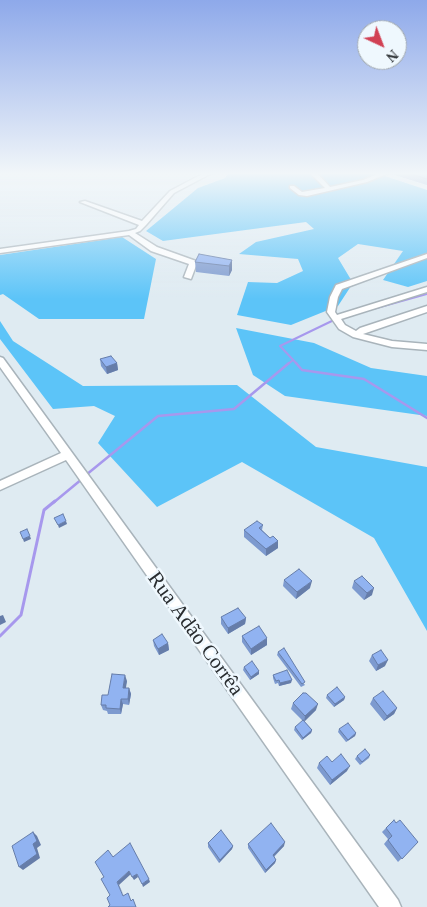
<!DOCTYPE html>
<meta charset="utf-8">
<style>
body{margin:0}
#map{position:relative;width:427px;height:907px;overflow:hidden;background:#dfebf2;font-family:"Times New Roman",serif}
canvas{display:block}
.north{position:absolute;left:357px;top:20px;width:50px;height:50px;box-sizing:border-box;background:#eff8fe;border:1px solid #a0a7ac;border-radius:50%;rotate:137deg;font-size:14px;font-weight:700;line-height:20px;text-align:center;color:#292d30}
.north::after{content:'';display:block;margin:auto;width:18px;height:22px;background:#d14154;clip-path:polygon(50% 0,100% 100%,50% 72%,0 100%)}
</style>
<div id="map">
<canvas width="427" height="907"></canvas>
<div class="north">N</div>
</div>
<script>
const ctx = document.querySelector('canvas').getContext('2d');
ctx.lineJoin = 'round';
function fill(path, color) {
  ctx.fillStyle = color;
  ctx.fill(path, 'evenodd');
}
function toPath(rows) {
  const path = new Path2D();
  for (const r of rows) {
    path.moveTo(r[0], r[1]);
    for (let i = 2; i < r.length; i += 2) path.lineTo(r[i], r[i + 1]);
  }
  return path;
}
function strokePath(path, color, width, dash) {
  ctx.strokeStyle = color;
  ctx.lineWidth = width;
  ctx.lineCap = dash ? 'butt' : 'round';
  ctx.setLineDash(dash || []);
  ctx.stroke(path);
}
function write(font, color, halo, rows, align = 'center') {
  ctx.font = font + ' "Times New Roman",serif';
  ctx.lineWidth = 5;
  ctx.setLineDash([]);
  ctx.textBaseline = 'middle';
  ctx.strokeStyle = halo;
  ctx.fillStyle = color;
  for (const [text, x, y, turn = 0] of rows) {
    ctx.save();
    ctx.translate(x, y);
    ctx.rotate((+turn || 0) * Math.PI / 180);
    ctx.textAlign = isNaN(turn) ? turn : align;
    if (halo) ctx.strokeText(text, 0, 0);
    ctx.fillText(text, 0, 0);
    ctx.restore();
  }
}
fill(toPath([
 [229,172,373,172,427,190,427,281,408,287,383,280,403,251,358,244,338,258,353,283,338,306,291,325,237,315,248,282,277,283,303,271,298,259,239,254,256,242,314,229,306,222,163,241,146,231,198,188,225,178],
 [122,237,156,259,144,319,39,319,3,294,0,295,0,255],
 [0,321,13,341,83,386,237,385,316,447,427,467,427,631,374,538,242,462,157,507,98,443,115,416,94,406,53,409,0,339],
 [236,328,314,343,371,368,427,376,427,416,285,396,253,375]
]), '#5cc4f8');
strokePath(toPath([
 [373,309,427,294],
 [288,364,293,360],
 [297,364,280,346,336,319]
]), '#a798ed', 2);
strokePath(toPath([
 [296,363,302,370,364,379,427,418],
 [86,475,158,416,234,409,289,363],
 [53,503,82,479]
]), '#a798ed', 2.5);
strokePath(toPath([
 [0,636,21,615,44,510,55,501]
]), '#a798ed', 3);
const minor = toPath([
 [206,172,214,172,174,193,146,225,140,231,135,233,157,247,196,261,197,263,191,279,184,277,189,264,151,251,129,235,0,253,0,249,129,231,136,229,139,225,80,202,85,201,142,221,170,191,206,172],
 [309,172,316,172,330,187,363,180,382,172,391,172,367,182,307,196,299,195,290,188,290,186,294,186,302,192,325,188,309,172],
 [427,254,427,258,342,289,338,297,335,312,337,315,427,287,427,292,341,319,345,325,356,331,360,328,427,306,427,312,363,334,392,341,427,344,427,350,392,347,353,337,339,329,327,312,330,297,336,285,427,254],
 [0,357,3,358,398,900,401,907,379,907,66,460,0,490,0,481,61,453,0,367,0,357]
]);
strokePath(minor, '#a9b4bb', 3);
fill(minor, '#fff');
fill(toPath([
 [391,172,427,172,427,185,391,174],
 [232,260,232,270,229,276,196,272,195,262],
 [100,359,117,363,118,370,107,374,101,366],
 [263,525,262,530,270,538,278,541,278,548,266,556,244,537,244,530],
 [284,580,310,588,296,599,283,586],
 [354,581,372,595,364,600,352,588],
 [221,617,246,618,245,624,228,634,221,624],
 [242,636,267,645,251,655,242,642],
 [153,640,168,643,169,650,159,655,154,646],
 [278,652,305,685,301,687,277,655],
 [372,655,385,666,376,671,369,661],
 [244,667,259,674,250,680,243,670],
 [273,675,291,683,279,686,278,683,275,684,273,678],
 [127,681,125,688,129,688,131,694,129,705,123,704,121,714,108,714,107,711,103,710,101,705,108,695],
 [327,695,345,697,344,700,334,707,326,698],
 [373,698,397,708,394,714,384,721,370,704],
 [293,703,316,710,304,721,312,730,311,733,302,740,294,730,295,727,303,721,291,709],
 [339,729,356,733,355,736,346,742,338,732],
 [370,755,369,758,360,765,355,759,357,756],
 [332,762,347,771,330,785,317,768,319,763],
 [396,823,418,842,398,862,384,844,388,839,382,832,386,828],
 [208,843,233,846,232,849,219,863,208,847],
 [248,844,284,846,274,857,276,860,275,863,265,873,248,848]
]), '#7d9acf');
fill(toPath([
 [232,260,232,270,229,276,229,266],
 [117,363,118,370,107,374,106,367],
 [66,521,67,524,59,528,58,525],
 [30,536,31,539,24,542,23,539],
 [278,541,278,548,266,556,266,549],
 [312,581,310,588,296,599,297,592],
 [374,588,372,595,364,600,367,593],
 [3,615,6,622,0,625,0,616],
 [246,618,245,624,228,634,228,628],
 [267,638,267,645,251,655,251,649],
 [168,643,169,650,159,655,158,649],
 [388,660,385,666,376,671,378,665],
 [259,671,259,674,250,680,251,677],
 [125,675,127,681,125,694,123,688],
 [292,680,291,683,279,686,280,683],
 [129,688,131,694,129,705,128,699],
 [345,697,344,700,334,707,335,704],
 [121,699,123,704,121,714,120,709],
 [318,704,316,710,304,722,305,716],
 [397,708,394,714,384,721,387,716],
 [312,730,311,733,302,740,303,738],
 [356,733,355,736,346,742,348,740],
 [350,766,347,771,330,785,332,780],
 [33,832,37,836,41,845,37,848,40,858,23,870,19,867],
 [285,842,284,846,271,859,273,855],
 [233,846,232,849,219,863,220,860],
 [276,860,275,863,265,873,266,870],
 [129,871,131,874,119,885,125,898,117,882],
 [137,874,138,877,134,880,132,877],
 [149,879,150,882,143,887,142,884]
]), '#667da9');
const building = toPath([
 [406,172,427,172,427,179,406,172],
 [199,254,232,260,229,266,195,262,199,254],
 [111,356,117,363,106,367,100,359,111,356],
 [63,514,66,521,58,525,54,518,63,514],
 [257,521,263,525,259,528,270,538,273,536,278,541,266,549,244,530,257,521],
 [27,529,30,536,23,539,20,532,27,529],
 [299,569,312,581,297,592,284,580,299,569],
 [362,576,374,588,367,593,354,581,362,576],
 [238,608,246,618,228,628,221,617,238,608],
 [259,626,267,638,251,649,242,636,259,626],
 [162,634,168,643,158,649,153,640,162,634],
 [284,648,305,682,302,684,278,652,284,648],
 [381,650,388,660,378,665,372,655,381,650],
 [252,661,259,671,251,677,244,667,252,661],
 [287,670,292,680,280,683,279,680,276,681,273,675,287,670],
 [112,674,125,675,123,688,129,688,128,699,121,699,120,709,106,708,106,705,101,705,102,695,108,695,112,674],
 [337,687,345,697,335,704,327,695,337,687],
 [383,691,397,708,387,716,373,698,383,691],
 [303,693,306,693,318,704,305,716,293,703,303,693],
 [303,720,312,730,303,738,295,727,303,720],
 [348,723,356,733,348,740,339,729,348,723],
 [365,749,370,755,362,762,357,756,365,749],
 [341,754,350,766,332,780,319,763,327,756,332,762,341,754],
 [394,820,396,823,400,820,418,842,402,859,388,840,392,836,386,828,394,820],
 [271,823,285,842,273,855,276,860,266,870,248,844,271,823],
 [221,830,233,846,220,860,208,843,221,830],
 [33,832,37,841,33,844,37,854,19,867,12,846,33,832],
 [130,843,149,879,142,884,137,874,132,877,129,871,117,882,123,896,128,893,131,901,133,899,136,907,108,907,110,905,107,898,110,895,101,879,104,877,95,862,108,850,113,857,130,843]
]);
fill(building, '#91b3f1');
strokePath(building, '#667da9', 1);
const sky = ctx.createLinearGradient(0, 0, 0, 299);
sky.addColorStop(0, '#8ea9ea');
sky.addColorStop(0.58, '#f1f6f9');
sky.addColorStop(1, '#f1f6f900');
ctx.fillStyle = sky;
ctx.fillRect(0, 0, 427, 299);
write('21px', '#292d30', '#eff8fe', [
 ["Rua Adão Corrêa",195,634,54]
]);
</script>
